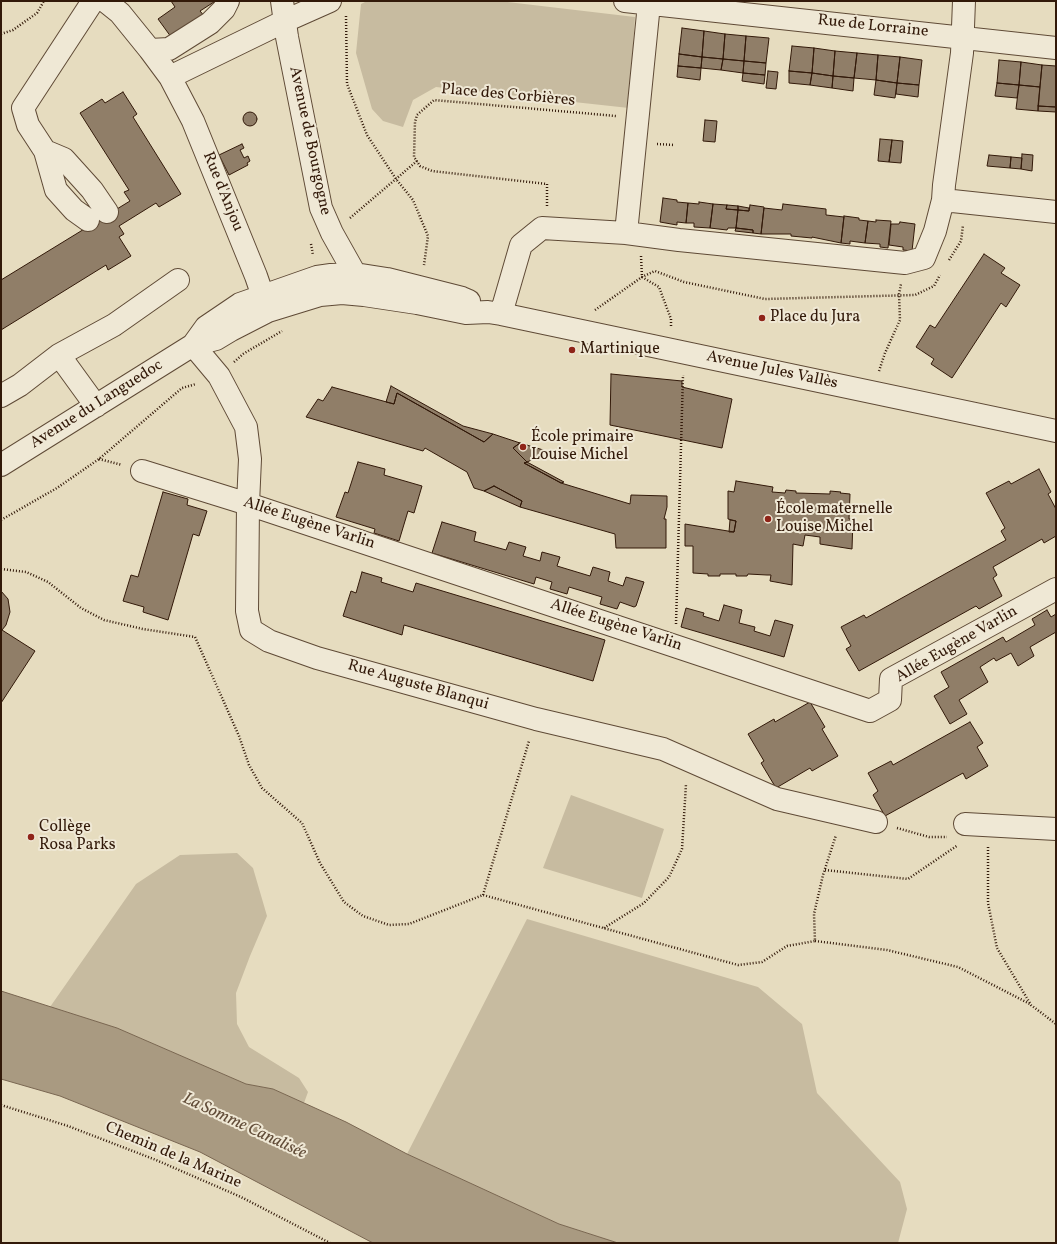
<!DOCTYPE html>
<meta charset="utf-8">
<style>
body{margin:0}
#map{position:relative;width:1057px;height:1244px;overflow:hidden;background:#e6dcbf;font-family:Vollkorn,serif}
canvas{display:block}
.frame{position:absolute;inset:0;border:2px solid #321909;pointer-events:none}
</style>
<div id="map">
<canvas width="1057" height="1244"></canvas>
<div class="frame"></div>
</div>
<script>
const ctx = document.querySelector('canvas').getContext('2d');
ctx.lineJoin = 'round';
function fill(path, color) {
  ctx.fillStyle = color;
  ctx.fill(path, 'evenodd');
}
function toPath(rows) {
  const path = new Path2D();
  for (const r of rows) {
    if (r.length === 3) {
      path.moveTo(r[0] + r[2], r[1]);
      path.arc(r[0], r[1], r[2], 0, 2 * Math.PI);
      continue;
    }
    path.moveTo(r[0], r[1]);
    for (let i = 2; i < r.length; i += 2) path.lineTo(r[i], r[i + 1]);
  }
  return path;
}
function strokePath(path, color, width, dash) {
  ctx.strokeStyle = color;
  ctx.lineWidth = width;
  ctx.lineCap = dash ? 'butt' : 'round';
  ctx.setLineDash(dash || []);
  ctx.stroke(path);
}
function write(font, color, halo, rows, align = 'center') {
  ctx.font = font + ' Vollkorn,serif';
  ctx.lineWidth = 4;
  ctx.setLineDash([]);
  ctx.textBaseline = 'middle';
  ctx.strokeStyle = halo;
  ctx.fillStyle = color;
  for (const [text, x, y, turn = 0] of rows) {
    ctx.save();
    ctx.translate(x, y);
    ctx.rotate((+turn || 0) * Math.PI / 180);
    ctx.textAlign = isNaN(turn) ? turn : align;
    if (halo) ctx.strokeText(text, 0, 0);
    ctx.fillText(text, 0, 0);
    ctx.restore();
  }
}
fill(toPath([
 [367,1,499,1,635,17,629,108,436,87,413,100,403,127,383,121,372,109,356,53,361,4],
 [571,795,664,829,642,898,543,868],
 [237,853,253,868,267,916,250,956,236,993,237,1024,249,1047,299,1078,308,1092,304,1103,273,1089,246,1084,117,1028,50,1007,136,884,180,855],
 [527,919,758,987,802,1024,817,1093,900,1182,907,1209,898,1243,618,1243,559,1224,407,1154]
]), '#c7bba0');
const water = toPath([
 [1,991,117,1028,246,1084,273,1089,346,1122,407,1154,559,1224,618,1243,373,1243,200,1152,60,1096,1,1079,1,991]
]);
fill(water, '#a99a81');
strokePath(water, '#796651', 1);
const building = toPath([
 [171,1,214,1,214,2,200,11,206,18,174,41,158,19,175,7,171,1],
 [682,28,704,31,702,57,679,54,682,28],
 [704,31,725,34,723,59,702,57,704,31],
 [725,34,746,36,744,61,723,59,725,34],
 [746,36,769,38,766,63,744,61,746,36],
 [792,46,814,48,812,73,789,71,792,46],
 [814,48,835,51,833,76,812,73,814,48],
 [835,51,857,53,854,78,833,76,835,51],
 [857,53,878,55,876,80,854,78,857,53],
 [679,54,702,57,701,68,678,66,679,54],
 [878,55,900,57,897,83,876,80,878,55],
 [702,57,723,59,721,70,701,68,702,57],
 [900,57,922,60,919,85,897,83,900,57],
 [723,59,744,61,743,73,721,70,723,59],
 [999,60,1021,62,1019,85,997,83,999,60],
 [744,61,766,63,765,75,743,73,744,61],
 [1021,62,1042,65,1040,87,1019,85,1021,62],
 [1042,65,1056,66,1056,107,1038,106,1042,65],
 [678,66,701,68,700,80,677,77,678,66],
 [768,71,778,72,776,89,766,88,768,71],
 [789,71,812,73,810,85,789,83,789,71],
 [743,73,765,75,764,84,742,81,743,73],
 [812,73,833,76,832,88,810,85,812,73],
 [833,76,854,78,853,91,832,88,833,76],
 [876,80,897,83,895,98,874,95,876,80],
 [897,83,919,85,918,97,896,94,897,83],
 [997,83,1019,85,1017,98,995,96,997,83],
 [1019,85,1040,87,1038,111,1016,109,1019,85],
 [123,92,137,114,133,117,181,194,159,207,156,203,119,226,124,234,119,237,131,256,108,270,106,265,1,330,1,280,130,201,124,192,129,190,80,113,102,99,105,103,123,92],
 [1038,106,1056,107,1056,112,1038,111,1038,106],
 [250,119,7],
 [705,120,717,121,715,142,703,141,705,120],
 [880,139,892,140,889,162,878,161,880,139],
 [892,140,903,141,901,163,889,162,892,140],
 [242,144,244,148,240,150,244,158,248,156,250,161,247,163,248,165,229,175,219,155,242,144],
 [1022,154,1033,155,1032,171,1021,169,1022,154],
 [989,155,1011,157,1010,168,987,166,989,155],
 [1011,157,1022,158,1021,169,1010,168,1011,157],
 [663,198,677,200,677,202,688,203,686,223,677,222,677,225,660,222,663,198],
 [699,202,713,204,710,228,694,227,694,223,686,223,688,203,699,204,699,202],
 [713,204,727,205,726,209,738,210,736,228,728,228,727,230,710,228,713,204],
 [783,204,826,209,826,215,844,217,841,243,812,237,812,238,791,236,791,234,761,234,764,208,782,210,783,204],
 [727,205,738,206,738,210,726,209,727,205],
 [750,205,764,207,761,234,753,233,753,230,736,228,738,210,749,211,750,205],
 [738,206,749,208,749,211,738,210,738,206],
 [844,216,859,218,859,220,868,221,865,243,850,241,850,244,841,243,844,216],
 [876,220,891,221,888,248,880,247,880,244,865,243,868,221,876,222,876,220],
 [900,222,915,224,912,251,903,250,903,247,889,245,891,224,899,224,900,222],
 [736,228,753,230,753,233,735,231,736,228],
 [984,254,1005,268,1001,273,1020,285,1006,307,1001,303,952,378,931,364,934,359,916,347,930,325,935,328,984,254],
 [611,374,682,381,682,387,732,399,722,448,610,425,611,374],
 [391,386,463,426,493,434,484,442,397,393,394,404,386,402,391,386],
 [332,387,394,404,397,393,484,442,493,434,520,443,513,448,527,462,524,463,561,483,630,504,631,495,667,496,667,507,664,519,666,519,666,548,616,548,615,534,520,507,522,501,494,486,484,491,474,488,467,472,425,448,423,451,306,417,318,399,323,401,332,387],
 [520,443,550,452,527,462,513,448,520,443],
 [358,462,385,469,384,475,422,486,414,513,408,511,399,541,374,533,375,529,336,517,345,492,348,493,358,462],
 [527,462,564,482,561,483,524,463,527,462],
 [1039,469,1051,492,1048,494,1056,509,1056,536,1044,543,1042,539,993,567,997,575,993,578,1002,596,979,609,976,606,859,671,846,649,851,646,841,627,864,615,866,618,1006,540,1001,531,1005,528,986,493,1009,481,1011,484,1039,469],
 [736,481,773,487,772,492,785,493,786,490,796,491,796,493,830,494,830,491,841,492,840,493,850,494,849,519,853,519,852,549,820,544,820,537,805,535,803,546,793,544,792,585,770,581,771,575,767,575,748,574,747,576,736,576,736,574,720,574,720,576,708,576,708,574,693,573,693,546,685,546,685,524,734,532,736,521,728,519,728,491,734,492,736,481],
 [494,486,522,501,520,507,484,491,494,486],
 [163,492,188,499,187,505,207,511,199,536,193,534,168,620,143,612,144,607,123,601,131,575,138,577,163,492],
 [730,520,736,521,734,532,729,532,730,520],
 [442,522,476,532,474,541,506,550,509,542,526,547,523,556,540,561,542,552,560,557,557,566,590,576,593,567,610,572,608,581,623,586,626,577,644,582,636,606,634,607,620,602,617,609,600,604,602,597,569,587,567,594,550,589,552,582,536,577,534,584,432,553,442,522],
 [362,572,382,578,381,582,413,592,416,583,605,640,593,681,404,625,402,635,343,616,351,591,356,593,362,572],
 [1,591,8,599,10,612,6,625,2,630,35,651,1,703,1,591],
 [724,605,742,610,739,623,755,627,754,631,770,636,775,620,793,625,784,657,681,627,686,608,704,613,703,616,719,621,724,605],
 [1047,610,1051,617,1056,614,1056,632,1030,647,1034,656,1018,666,1011,653,996,661,994,658,980,667,988,682,959,700,967,714,950,724,934,696,949,687,941,672,1003,637,1006,642,1035,625,1032,619,1047,610],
 [810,702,825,727,822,729,838,756,812,771,810,768,776,788,761,763,764,761,748,734,774,719,775,722,810,702],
 [970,722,983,743,977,747,988,766,966,779,963,773,885,816,873,795,878,791,868,773,891,761,893,765,970,722]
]);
fill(building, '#907e68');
strokePath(building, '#321909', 1);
const minor = toPath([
 [93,1,23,108,28,125,45,151,64,159,92,190,107,212],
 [105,1,120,13,150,50,170,77,193,121,256,276,268,311],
 [282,1,287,37,321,208,332,233,355,274],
 [625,1,1056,48],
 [649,4,626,233,679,240,905,263,924,258,935,231,943,200,944,185,962,53,964,1],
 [150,50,169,49,210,23,224,9,228,1],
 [170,77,285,21,330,1],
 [45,151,56,190,74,210,88,220],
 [943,200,1056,212],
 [501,314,521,245,542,228,626,233],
 [193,345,219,376,246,427,250,459,248,504,247,611,251,630,269,641,317,658,536,719,663,749,777,799,876,822],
 [193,345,206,327,240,304,317,277,331,275,355,274,387,279,462,298,469,301],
 [59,355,96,406],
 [1,396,20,385,59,355,114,325,178,280],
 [1,465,193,345,216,339,231,330,268,311,320,295,342,293,364,295,417,303,466,313,488,312,501,314,1056,431],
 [142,471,248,504,870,711,890,700,891,679,1056,589],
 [965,824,1056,829]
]);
strokePath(minor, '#5f4a36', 24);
strokePath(toPath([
 [346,16,347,84,367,135,396,179,413,200,428,236,424,265],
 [1,34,13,30,37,13,44,1],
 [657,144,675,145],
 [547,206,547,184,432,171,420,166,414,157,415,122,417,115,434,100,616,116],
 [350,218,417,161],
 [311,244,313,255],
 [641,256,642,277,659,287,671,319,671,327],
 [949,260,961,241,963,225],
 [595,310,642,277,655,271,684,282,765,299,915,295,934,286,940,275],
 [234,362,243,354,282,331],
 [879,371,885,353,900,320,899,294,901,284],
 [99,459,122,465],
 [1,520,57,488,99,459,182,388,196,384],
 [1,569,26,572,48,582,81,608,104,620,143,629,195,637,239,736,249,765,262,788,302,823,320,863,344,902,363,916,389,925,409,924,483,895,738,965,762,962,787,946,815,941,814,914,823,875,836,835],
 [676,624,683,375],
 [897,828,929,837,947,837],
 [988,847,988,903,997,948,1031,1005,1056,1024],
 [825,870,908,879,958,845],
 [483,895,529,741],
 [604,928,644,903,669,877,682,849,686,784],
 [815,941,887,950,958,967,1030,1004],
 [1,1105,68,1126,156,1160,241,1197,330,1243]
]), '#321909', 2.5, [1, 2]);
strokePath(minor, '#efe8d5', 22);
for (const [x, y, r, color] of [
 [762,318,4,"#8f2418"],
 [572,350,4,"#8f2418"],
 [523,447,4,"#8f2418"],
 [768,519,4,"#8f2418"],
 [31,837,4,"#8f2418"]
]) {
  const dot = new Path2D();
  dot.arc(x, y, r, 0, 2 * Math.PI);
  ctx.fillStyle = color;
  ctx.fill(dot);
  strokePath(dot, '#efe8d5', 1.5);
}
write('16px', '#321909', '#efe8d5', [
 ["Rue de Lorraine",873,27,6],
 ["Place des Corbières",508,96,5],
 ["Avenue de Bourgogne",309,141,78],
 ["Rue d'Anjou",222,192,68],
 ["Avenue Jules Vallès",772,371,12],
 ["Avenue du Languedoc",97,405,-32],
 ["Allée Eugène Varlin",309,524,18],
 ["Allée Eugène Varlin",616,626,18],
 ["Allée Eugène Varlin",957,645,-30],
 ["Rue Auguste Blanqui",418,686,16],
 ["Chemin de la Marine",173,1156,23]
]);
write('16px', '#321909', '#efe8d5', [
 ["Place du Jura",770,318],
 ["Martinique",580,350],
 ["École primaire",531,438],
 ["Louise Michel",531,456],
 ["École maternelle",776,510],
 ["Louise Michel",776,528],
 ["Collège",39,828],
 ["Rosa Parks",39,846]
], 'left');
write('italic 17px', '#624d39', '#efe8d5', [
 ["La Somme Canalisée",244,1127,25]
]);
</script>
